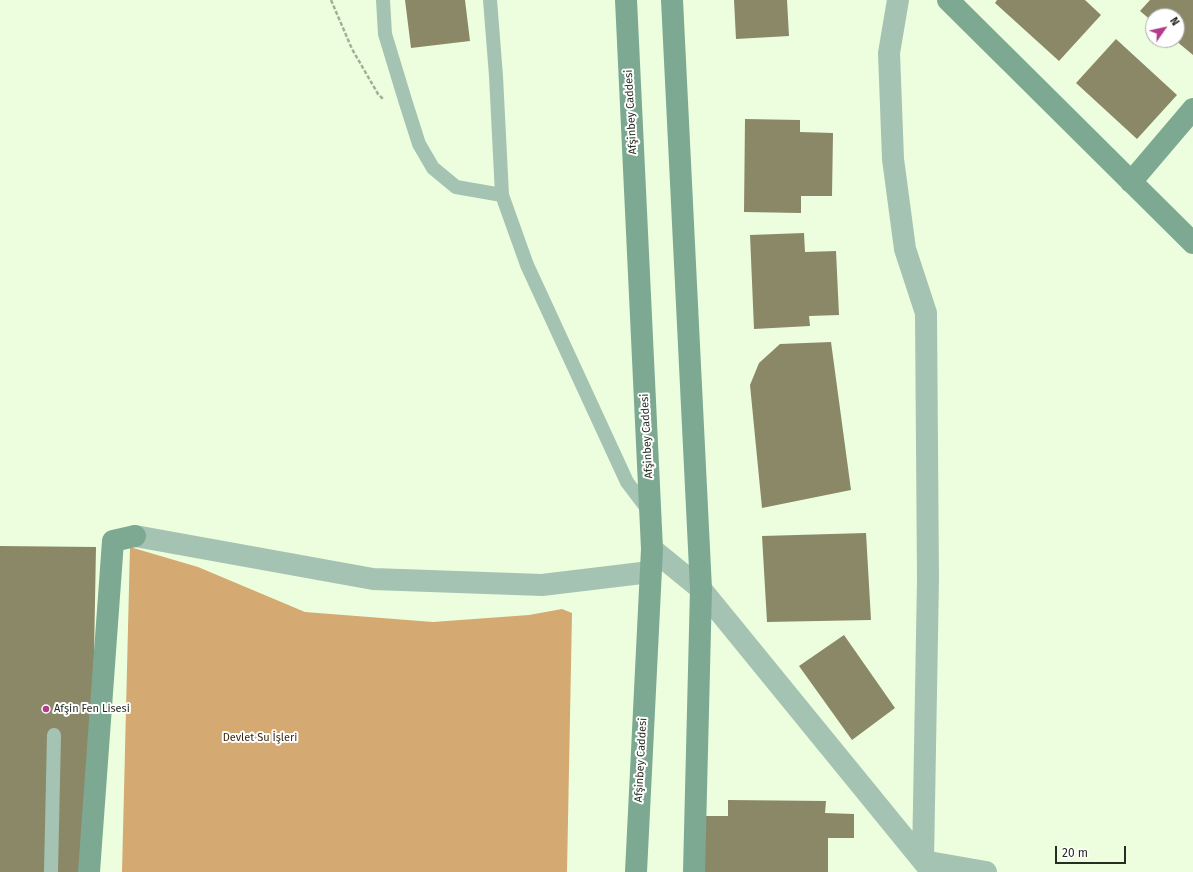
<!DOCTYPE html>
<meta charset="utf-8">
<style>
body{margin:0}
#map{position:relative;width:1193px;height:872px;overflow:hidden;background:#ecfede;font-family:"Fira Sans",sans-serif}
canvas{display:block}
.north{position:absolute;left:1145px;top:8px;width:40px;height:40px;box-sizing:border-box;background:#fff;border:1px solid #a8aba6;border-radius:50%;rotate:56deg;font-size:11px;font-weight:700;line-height:16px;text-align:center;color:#262d21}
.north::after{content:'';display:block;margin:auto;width:14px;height:18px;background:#b43a8c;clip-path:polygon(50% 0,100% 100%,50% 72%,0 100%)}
.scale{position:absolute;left:1055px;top:846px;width:71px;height:18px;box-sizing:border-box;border:2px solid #262d21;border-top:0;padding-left:5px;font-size:12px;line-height:14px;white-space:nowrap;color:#262d21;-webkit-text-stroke:3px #fff;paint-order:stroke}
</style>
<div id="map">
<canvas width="1193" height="872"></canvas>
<div class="north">N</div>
<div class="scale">20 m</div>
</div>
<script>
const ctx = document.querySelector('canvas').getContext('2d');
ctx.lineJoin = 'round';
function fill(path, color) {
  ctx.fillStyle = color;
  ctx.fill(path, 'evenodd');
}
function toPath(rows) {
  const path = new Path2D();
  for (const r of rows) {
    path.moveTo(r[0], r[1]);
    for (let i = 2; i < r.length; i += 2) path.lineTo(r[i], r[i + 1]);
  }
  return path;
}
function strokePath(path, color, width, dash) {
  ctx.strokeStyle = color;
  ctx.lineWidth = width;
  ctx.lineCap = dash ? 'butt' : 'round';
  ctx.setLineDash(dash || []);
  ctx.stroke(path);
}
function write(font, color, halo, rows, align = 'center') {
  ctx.font = font + ' "Fira Sans",sans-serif';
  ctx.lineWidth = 4;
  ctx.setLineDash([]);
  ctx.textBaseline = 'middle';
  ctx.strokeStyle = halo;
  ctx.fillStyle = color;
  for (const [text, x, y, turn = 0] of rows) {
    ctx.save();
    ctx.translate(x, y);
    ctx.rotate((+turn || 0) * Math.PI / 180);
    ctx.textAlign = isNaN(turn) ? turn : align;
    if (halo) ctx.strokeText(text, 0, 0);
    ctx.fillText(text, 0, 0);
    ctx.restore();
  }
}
fill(toPath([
 [130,547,198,567,305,612,433,622,529,615,562,609,572,613,567,872,122,872]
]), '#d4a972');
fill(toPath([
 [405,0,465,0,470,41,411,48],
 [734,0,787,0,789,36,736,39],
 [997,0,1085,0,1101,15,1059,61,995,3],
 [1150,0,1193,0,1193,55,1175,40,1177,40,1177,16,1153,16,1153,22,1140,11],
 [1116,39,1177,95,1137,139,1076,83],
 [745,119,800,120,800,132,833,133,832,196,801,196,801,213,744,212],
 [804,233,805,252,836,251,839,315,809,316,810,326,754,329,750,235],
 [831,342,851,490,762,508,750,385,759,363,780,344],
 [866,533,871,620,767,622,762,536],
 [0,546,96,547,90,872,0,872],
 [844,635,895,708,852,740,799,666],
 [728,800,826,801,825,813,854,814,854,838,828,838,828,872,704,872,704,816,728,816]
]), '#8b8868');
strokePath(toPath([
 [331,0,352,49,378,94,384,100]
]), '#a2b098', 2.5, [4, 2]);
strokePath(toPath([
 [383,0,385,34,405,100,419,144,433,168,456,187,502,195],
 [490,0,496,76,502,195,527,265,627,482,649,511],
 [51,872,54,735]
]), '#a5c3b3', 14);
strokePath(toPath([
 [898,0,889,53,893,159,905,249,926,313,928,579,923,861,986,872],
 [135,536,373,579,542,585,650,572],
 [652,549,701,589,927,866]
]), '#a5c3b3', 22);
strokePath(toPath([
 [626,0,652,549,636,872],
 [672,0,701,589,694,872],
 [948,0,1193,243],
 [1131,182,1193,109],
 [89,872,113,541,135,536]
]), '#7da992', 22);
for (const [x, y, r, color] of [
 [46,709,4,"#b43a8c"]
]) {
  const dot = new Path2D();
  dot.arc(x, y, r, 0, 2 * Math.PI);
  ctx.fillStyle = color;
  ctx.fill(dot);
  strokePath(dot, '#fff', 1.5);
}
write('11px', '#262d21', '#fff', [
 ["Afşinbey Caddesi",631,112,-93],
 ["Afşinbey Caddesi",647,436,-93],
 ["Afşinbey Caddesi",641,760,-87]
]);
write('11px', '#262d21', '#fff', [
 ["Afşin Fen Lisesi",54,709]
], 'left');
write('11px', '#3d2a11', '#fff', [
 ["Devlet Su İşleri",260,738]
]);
</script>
